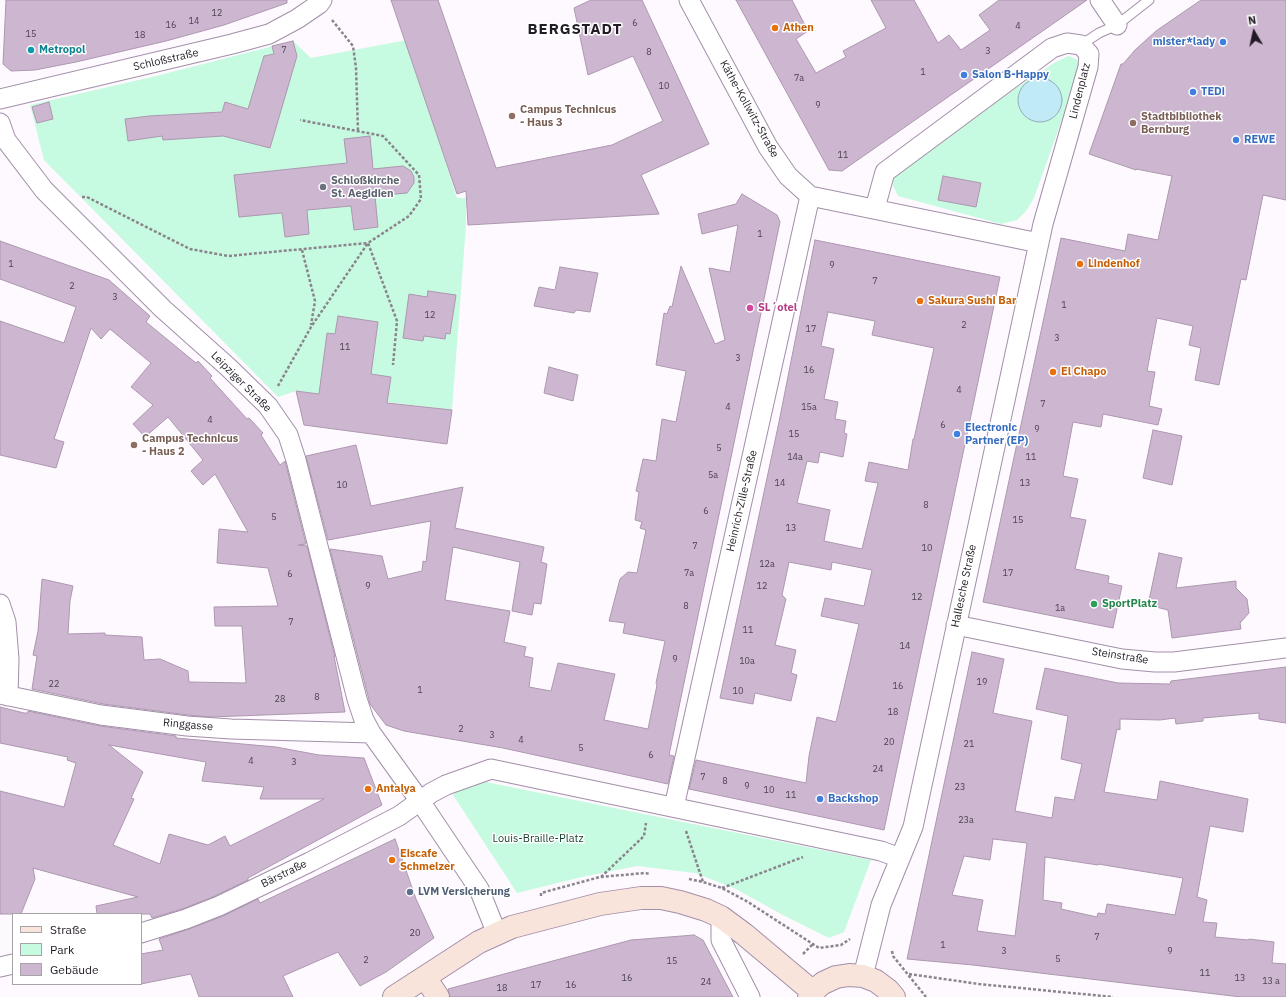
<!DOCTYPE html>
<meta charset="utf-8">
<style>
body{margin:0}
#map{position:relative;width:1286px;height:997px;overflow:hidden;background:#fdf9fe;font-family:"IBM Plex Sans",sans-serif}
canvas{display:block}
.legend{position:absolute;left:12px;top:913px;width:130px;height:72px;box-sizing:border-box;background:#fff;border:1px solid #a7a4a8;margin:0;padding:5px 7px;list-style:none;font-size:12px;color:#221b25}
.legend li{display:flex;align-items:center;gap:8px;height:20px}
.legend b{width:20px;border:1px solid #a7a4a8}
.north{position:absolute;left:1234px;top:12px;width:40px;height:40px;-webkit-text-stroke:3px #fff;paint-order:stroke;rotate:351deg;font-size:11px;font-weight:700;line-height:16px;text-align:center;color:#221b25}
.north::after{content:'';display:block;margin:auto;width:14px;height:18px;background:#221b25;clip-path:polygon(50% 0,100% 100%,50% 72%,0 100%)}
</style>
<div id="map">
<canvas width="1286" height="997"></canvas>
<ul class="legend">
<li><b style="height:5px;background:#f9e4db"></b>Straße</li>
<li><b style="height:11px;background:#c7fbe1"></b>Park</li>
<li><b style="height:11px;background:#cdb6d0"></b>Gebäude</li>
</ul>
<div class="north">N</div>
</div>
<script>
const ctx = document.querySelector('canvas').getContext('2d');
ctx.lineJoin = 'round';
function fill(path, color) {
  ctx.fillStyle = color;
  ctx.fill(path, 'evenodd');
}
function toPath(rows) {
  const path = new Path2D();
  for (const r of rows) {
    if (r.length === 3) {
      path.moveTo(r[0] + r[2], r[1]);
      path.arc(r[0], r[1], r[2], 0, 2 * Math.PI);
      continue;
    }
    path.moveTo(r[0], r[1]);
    for (let i = 2; i < r.length; i += 2) path.lineTo(r[i], r[i + 1]);
  }
  return path;
}
function strokePath(path, color, width, dash) {
  ctx.strokeStyle = color;
  ctx.lineWidth = width;
  ctx.lineCap = dash ? 'butt' : 'round';
  ctx.setLineDash(dash || []);
  ctx.stroke(path);
}
function write(font, color, halo, rows, align = 'center') {
  ctx.font = font + ' "IBM Plex Sans",sans-serif';
  ctx.lineWidth = 3;
  ctx.setLineDash([]);
  ctx.textBaseline = 'middle';
  ctx.strokeStyle = halo;
  ctx.fillStyle = color;
  for (const [text, x, y, turn = 0] of rows) {
    ctx.save();
    ctx.translate(x, y);
    ctx.rotate((+turn || 0) * Math.PI / 180);
    ctx.textAlign = isNaN(turn) ? turn : align;
    if (halo) ctx.strokeText(text, 0, 0);
    ctx.fillText(text, 0, 0);
    ctx.restore();
  }
}
fill(toPath([
 [407,40,457,198,466,198,466,225,452,410,296,391,278,397,44,160,30,105,156,76,293,41,311,58],
 [1068,56,1077,59,1080,69,1034,198,1026,211,1017,220,1001,224,898,196,893,186,894,176,901,168,1025,82,1054,63],
 [481,781,871,860,844,932,829,938,781,914,736,889,695,873,637,866,582,877,517,893,453,795,462,787]
]), '#c7fbe1');
const water = toPath([
 [1040,100,22]
]);
fill(water, '#c1eaf7');
strokePath(water, '#91acb8', 1);
const building = toPath([
 [6,0,287,0,287,3,224,25,166,41,76,62,35,70,11,71,3,64,6,0],
 [391,0,438,0,496,168,612,145,663,121,633,56,588,75,574,8,591,0,642,0,709,144,641,175,659,214,468,225,466,191,457,194,391,0],
 [736,0,792,0,808,31,796,39,816,73,846,57,843,51,886,28,871,0,914,0,938,43,949,35,961,50,990,30,979,15,999,0,1087,0,842,171,829,170,736,0],
 [1201,0,1286,0,1286,200,1263,195,1246,280,1241,279,1219,385,1195,380,1201,348,1189,345,1193,326,1157,318,1147,371,1155,372,1149,406,1162,409,1158,425,1103,414,1101,427,1073,422,1063,476,1078,479,1070,517,1086,520,1075,569,1109,576,1108,583,1122,586,1113,628,983,602,1061,238,1125,251,1128,234,1158,240,1172,176,1136,169,1136,170,1089,154,1121,64,1123,64,1135,50,1156,31,1201,0],
 [293,41,297,56,270,148,223,136,163,140,162,136,128,141,125,119,149,116,222,112,225,102,248,109,264,56,274,54,272,46,293,41],
 [49,102,53,119,37,123,32,107,49,102],
 [370,136,373,169,403,166,411,171,414,177,414,183,407,193,375,196,378,227,354,230,351,206,307,210,309,234,285,237,282,213,239,217,234,175,347,163,344,139,370,136],
 [943,176,981,183,976,207,938,200,943,176],
 [742,194,777,215,780,222,669,755,674,756,668,784,503,748,404,731,386,725,370,704,368,696,330,549,382,556,388,579,422,571,423,561,426,562,431,521,328,540,306,456,356,445,371,506,463,487,455,528,544,547,541,562,547,564,541,604,534,603,532,615,512,611,520,562,453,547,445,600,510,611,504,642,526,647,524,656,533,658,529,687,551,691,558,663,615,674,604,720,648,729,657,685,656,683,665,641,623,633,625,623,609,621,620,579,628,572,637,573,646,530,640,528,642,522,635,520,639,492,636,491,643,459,656,461,662,419,676,422,686,371,656,365,664,313,667,314,670,306,672,307,681,266,715,344,725,340,709,268,730,272,738,225,702,234,698,214,736,204,742,194],
 [815,240,1000,277,884,830,689,789,696,760,806,783,809,756,817,717,836,722,859,624,821,616,825,598,864,606,872,570,832,562,831,570,789,562,782,595,786,599,775,645,796,650,791,673,797,675,791,701,755,693,753,704,720,698,779,422,815,240],
 [828,312,875,321,872,335,934,348,914,439,913,439,908,470,869,462,865,481,878,483,862,549,824,541,830,510,797,503,807,461,818,463,820,452,843,457,847,434,844,433,846,421,835,419,838,402,824,399,834,349,821,346,828,312],
 [0,241,109,280,150,316,146,322,196,363,198,361,212,376,210,378,247,419,249,418,263,433,261,435,280,465,285,461,306,544,298,545,307,546,335,657,334,656,345,712,210,717,188,715,103,704,32,689,37,656,33,655,38,631,42,579,73,586,70,601,68,634,105,633,105,635,142,637,144,660,160,659,188,671,189,682,246,683,242,626,215,626,214,607,278,606,268,568,217,563,219,529,248,532,215,474,203,485,191,471,203,460,168,417,145,437,133,424,153,405,131,387,151,363,110,329,101,339,91,328,54,439,64,442,56,468,0,455,0,321,64,343,76,307,0,279,0,241],
 [560,267,598,273,590,312,576,310,574,313,534,306,539,287,555,290,560,267],
 [428,291,456,295,450,334,446,333,445,339,424,336,423,341,403,338,409,294,427,297,428,291],
 [338,316,378,322,371,374,391,377,387,403,452,410,447,444,304,425,296,391,319,394,327,333,335,334,338,316],
 [549,367,578,375,573,401,544,393,549,367],
 [1153,430,1182,436,1172,485,1143,478,1153,430],
 [1159,553,1182,558,1176,588,1236,581,1236,588,1247,599,1249,613,1240,623,1241,629,1172,638,1168,610,1148,605,1159,553],
 [972,652,1004,659,993,713,1032,721,1015,811,1052,818,1055,797,1074,800,1082,764,1061,759,1068,716,1036,709,1045,668,1118,683,1170,684,1171,681,1286,667,1286,723,1259,719,1259,713,1203,718,1203,721,1176,724,1175,718,1160,720,1120,719,1120,730,1117,729,1104,792,1157,800,1160,781,1248,799,1243,832,1210,826,1197,897,1207,900,1203,922,1217,923,1215,937,1248,940,1249,939,1274,942,1272,963,1286,964,1286,997,1241,997,973,965,907,959,972,652],
 [993,839,1027,843,1015,936,977,931,983,900,952,895,964,856,990,860,993,839],
 [1045,857,1098,865,1098,864,1183,878,1175,915,1107,904,1105,914,1098,913,1097,917,1061,909,1062,903,1043,900,1045,857],
 [0,707,24,713,28,713,28,711,100,726,176,736,176,738,276,747,319,755,364,758,382,805,248,878,248,880,215,896,182,909,152,918,150,914,97,914,96,906,138,897,33,868,35,879,21,914,0,914,0,791,64,807,76,763,67,760,68,757,0,743,0,707],
 [109,745,206,762,202,781,264,787,260,799,324,799,230,846,225,836,208,845,169,834,160,864,113,845,134,799,131,798,143,772,109,745],
 [395,839,416,899,434,938,386,972,360,986,338,952,283,976,293,997,199,997,191,974,141,984,141,954,163,950,159,939,189,929,223,916,258,899,260,903,395,839],
 [694,935,703,940,733,997,450,997,448,989,631,940,694,935]
]);
fill(building, '#cdb6d0');
strokePath(building, '#ad97b0', 1);
const lane = toPath([
 [1081,45,1099,33,1117,25,1149,0]
]);
const street = toPath([
 [689,0,768,147,788,176,810,196,1039,243],
 [1100,0,1117,25],
 [0,99,232,44,269,34,297,19,319,4,322,0],
 [0,123,6,140,44,190,163,309,228,367,268,406,288,435,296,460,357,699,364,720,371,733,420,801,399,816,310,862,219,906,186,919,141,933],
 [0,604,6,622,9,659,8,696],
 [956,625,1122,659,1155,662,1174,662,1286,648],
 [0,694,101,715,187,726,231,729,371,733],
 [674,807,810,196],
 [721,917,721,940,750,997],
 [497,934,479,889,420,801,431,793,446,785,491,769,881,851,900,858],
 [0,967,13,964],
 [863,976,881,905,913,827,1043,224,1088,67,1089,54,1081,45,1067,43,1052,48,885,172,875,208]
]);
const secondary = toPath([
 [425,977,438,997],
 [394,997,479,942,512,927,600,904,641,898,661,898,680,902,706,910,721,917,744,934,813,992],
 [809,997,818,987,823,983,836,977,849,975,863,976,876,981,888,990,894,997]
]);
strokePath(lane, '#a38fa9', 11);
strokePath(street, '#a38fa9', 21);
strokePath(secondary, '#a38fa9', 24);
strokePath(toPath([
 [332,20,353,46,356,68,358,131],
 [82,197,87,197,190,249,228,256,368,243,397,321,393,365],
 [302,250,315,301,311,325],
 [278,386,311,327,368,243,409,216,421,199,419,175,383,136,300,120],
 [686,831,703,882],
 [601,877,644,836,646,823],
 [689,879,703,882,722,888,748,902,819,948,841,945,850,939],
 [722,888,803,857],
 [541,896,541,893,600,877,645,873,650,874],
 [892,951,893,956,926,997],
 [803,954,813,944],
 [909,974,979,984,1113,997]
]), '#8a848c', 2.5, [3, 2]);
strokePath(lane, '#fff', 9);
strokePath(street, '#fff', 19);
strokePath(secondary, '#f9e4db', 22);
for (const [x, y, r, color] of [
 [775,28,4,"#e8710a"],
 [1223,42,4,"#3f7fe0"],
 [31,50,4,"#0f9aa8"],
 [964,75,4,"#3f7fe0"],
 [1193,92,4,"#3f7fe0"],
 [512,116,4,"#8d6e63"],
 [1133,123,4,"#8d6e63"],
 [1236,140,4,"#3f7fe0"],
 [323,187,4,"#6b7280"],
 [1080,264,4,"#e8710a"],
 [920,301,4,"#e8710a"],
 [750,308,4,"#d1479c"],
 [1053,372,4,"#e8710a"],
 [957,434,4,"#3f7fe0"],
 [134,445,4,"#8d6e63"],
 [1094,604,4,"#2e9e5b"],
 [368,789,4,"#e8710a"],
 [820,799,4,"#3f7fe0"],
 [392,860,4,"#e8710a"],
 [410,892,4,"#5c6f8a"]
]) {
  const dot = new Path2D();
  dot.arc(x, y, r, 0, 2 * Math.PI);
  ctx.fillStyle = color;
  ctx.fill(dot);
  strokePath(dot, '#fff', 1.5);
}
write('9px', '#4d4250', null, [
 ["12",217,13],
 ["14",194,21],
 ["6",635,23],
 ["16",171,25],
 ["4",1018,26],
 ["15",31,34],
 ["18",140,35],
 ["7",284,50],
 ["3",988,51],
 ["8",649,52],
 ["1",923,72],
 ["7a",799,78],
 ["10",664,86],
 ["9",818,105],
 ["11",843,155],
 ["1",760,234],
 ["1",11,264],
 ["9",832,265],
 ["7",875,281],
 ["2",72,286],
 ["3",115,297],
 ["1",1064,305],
 ["12",430,315],
 ["2",964,325],
 ["17",811,329],
 ["3",1057,338],
 ["11",345,347],
 ["3",738,358],
 ["16",809,370],
 ["4",959,390],
 ["7",1043,404],
 ["4",728,407],
 ["15a",809,407],
 ["4",210,420],
 ["6",943,425],
 ["9",1037,429],
 ["15",794,434],
 ["5",719,448],
 ["14a",795,457],
 ["11",1031,457],
 ["5a",713,475],
 ["14",780,483],
 ["13",1025,483],
 ["10",342,485],
 ["8",926,505],
 ["6",706,511],
 ["5",274,517],
 ["15",1018,520],
 ["13",791,528],
 ["7",695,546],
 ["10",927,548],
 ["12a",767,564],
 ["7a",689,573],
 ["17",1008,573],
 ["6",290,574],
 ["9",368,586],
 ["12",762,586],
 ["12",917,597],
 ["8",686,606],
 ["1a",1060,608],
 ["7",291,622],
 ["11",748,630],
 ["14",905,646],
 ["9",675,659],
 ["10a",747,661],
 ["19",982,682],
 ["22",54,684],
 ["16",898,686],
 ["1",420,690],
 ["10",738,691],
 ["8",317,697],
 ["28",280,699],
 ["18",893,712],
 ["2",461,729],
 ["3",492,735],
 ["4",521,740],
 ["20",889,742],
 ["21",969,744],
 ["5",581,748],
 ["6",651,755],
 ["4",251,761],
 ["3",294,762],
 ["24",878,769],
 ["7",703,777],
 ["8",725,781],
 ["9",747,786],
 ["23",960,787],
 ["10",769,790],
 ["11",791,795],
 ["23a",966,820],
 ["20",415,933],
 ["7",1097,937],
 ["1",943,945],
 ["3",1004,951],
 ["9",1170,951],
 ["5",1058,959],
 ["2",366,960],
 ["15",672,961],
 ["11",1205,973],
 ["16",627,978],
 ["13",1240,978],
 ["13 a",1271,981],
 ["24",706,982],
 ["17",536,985],
 ["16",571,985],
 ["18",502,988]
]);
write('bold 11px', '#c56008', '#fff', [
 ["Athen",783,28],
 ["Lindenhof",1088,264],
 ["Sakura Sushi Bar",928,301],
 ["El Chapo",1061,372],
 ["Antalya",376,789],
 ["Eiscafe",400,854],
 ["Schmelzer",400,867]
], 'left');
write('bold 11px', '#366cbe', '#fff', [
 ["mister*lady",1215,42,"right"],
 ["Salon B-Happy",972,75],
 ["TEDi",1201,92],
 ["REWE",1244,140],
 ["Electronic",965,428],
 ["Partner (EP)",965,441],
 ["Backshop",828,799]
], 'left');
write('bold 11px', '#0d838f', '#fff', [
 ["Metropol",39,50]
], 'left');
write('11px', '#221b25', '#fff', [
 ["Schloßstraße",166,60,-13],
 ["Lindenplatz",1080,91,-76],
 ["Käthe-Kollwitz-Straße",749,109,61],
 ["Leipziger Straße",241,382,45],
 ["Heinrich-Zille-Straße",742,501,-77],
 ["Hallesche Straße",964,586,-78],
 ["Steinstraße",1120,656,9],
 ["Ringgasse",188,725,5],
 ["Bärstraße",284,874,-26]
]);
write('bold 11px', '#785e54', '#fff', [
 ["Campus Technicus",520,110],
 ["- Haus 3",520,123],
 ["Stadtbibliothek",1141,117],
 ["Bernburg",1141,130],
 ["Campus Technicus",142,439],
 ["- Haus 2",142,452]
], 'left');
write('bold 11px', '#5b616d', '#fff', [
 ["Schloßkirche",331,181],
 ["St. Aegidien",331,194]
], 'left');
write('bold 11px', '#b23c85', '#fff', [
 ["SL´otel",758,308]
], 'left');
write('bold 11px', '#27864d', '#fff', [
 ["SportPlatz",1102,604]
], 'left');
write('11px', '#123e2d', '#fff', [
 ["Louis-Braille-Platz",538,839]
]);
write('bold 11px', '#4e5e75', '#fff', [
 ["LVM Versicherung",418,892]
], 'left');
ctx.letterSpacing = '1px';
write('bold 15px', '#221b25', '#fff', [
 ["BERGSTADT",575,30]
]);
ctx.letterSpacing = '0px';
</script>
